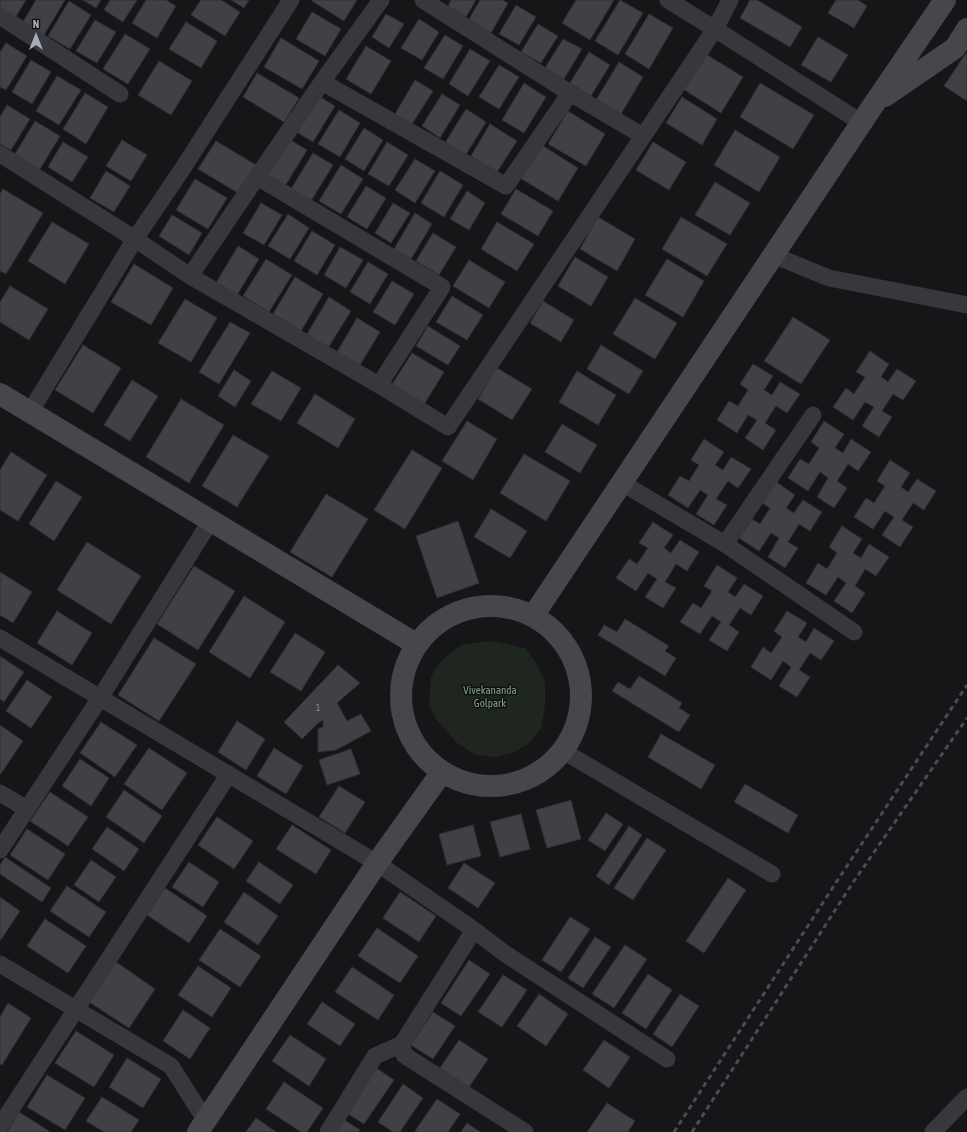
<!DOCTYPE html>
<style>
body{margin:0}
#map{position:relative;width:967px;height:1132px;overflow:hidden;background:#161618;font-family:"Asap Condensed",sans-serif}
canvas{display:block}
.north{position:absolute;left:16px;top:16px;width:40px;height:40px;-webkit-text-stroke:3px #111113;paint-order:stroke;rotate:0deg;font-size:11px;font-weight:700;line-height:16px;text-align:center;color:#a8adb8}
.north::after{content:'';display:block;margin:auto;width:14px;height:18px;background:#a8adb8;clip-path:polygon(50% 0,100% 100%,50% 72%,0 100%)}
</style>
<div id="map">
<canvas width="967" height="1132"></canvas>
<div class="north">N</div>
</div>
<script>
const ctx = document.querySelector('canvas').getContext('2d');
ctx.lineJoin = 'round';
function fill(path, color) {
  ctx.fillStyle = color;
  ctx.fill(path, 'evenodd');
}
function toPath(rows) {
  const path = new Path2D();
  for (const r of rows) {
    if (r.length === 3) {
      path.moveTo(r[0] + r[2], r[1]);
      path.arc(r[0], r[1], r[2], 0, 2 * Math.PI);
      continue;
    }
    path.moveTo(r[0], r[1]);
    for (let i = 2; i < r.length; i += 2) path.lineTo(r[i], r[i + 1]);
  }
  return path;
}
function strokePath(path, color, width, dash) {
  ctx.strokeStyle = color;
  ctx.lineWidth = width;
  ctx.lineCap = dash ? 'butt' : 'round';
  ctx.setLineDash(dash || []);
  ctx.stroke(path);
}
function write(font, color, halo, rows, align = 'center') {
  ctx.font = font + ' "Asap Condensed",sans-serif';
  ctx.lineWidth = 3;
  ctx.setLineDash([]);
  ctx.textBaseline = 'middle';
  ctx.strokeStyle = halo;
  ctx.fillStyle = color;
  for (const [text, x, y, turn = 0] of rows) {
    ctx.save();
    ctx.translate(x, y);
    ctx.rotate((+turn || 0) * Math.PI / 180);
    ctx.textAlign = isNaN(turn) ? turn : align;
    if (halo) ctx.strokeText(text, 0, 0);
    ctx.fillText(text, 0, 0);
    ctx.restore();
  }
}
fill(toPath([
 [493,641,525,648,536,663,545,682,545,705,541,729,528,744,513,753,494,757,474,754,457,743,435,718,429,705,431,677,436,668,443,659,463,644]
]), '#1e261f');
const building = toPath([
 [0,0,26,0,14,20,0,12,0,0],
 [36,0,65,0,44,35,23,22,36,0],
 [83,0,101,0,96,8,83,0],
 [110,0,137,0,123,22,104,10,110,0],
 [146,0,166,0,176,6,157,38,132,23,146,0],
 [201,0,221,0,240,12,225,36,191,15,201,0],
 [231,0,249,0,244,8,231,0],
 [313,0,357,0,344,21,312,1,313,0],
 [451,0,476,0,466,17,448,6,451,0],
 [480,0,502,0,508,3,491,33,469,19,480,0],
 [576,0,614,0,590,40,562,23,576,0],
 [620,0,643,13,618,55,595,41,620,0],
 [750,0,757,0,802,27,790,47,740,18,750,0],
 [836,0,858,0,867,6,854,28,828,13,836,0],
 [69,1,91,15,70,49,48,36,69,1],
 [516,5,536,17,519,45,499,34,516,5],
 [312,12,341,29,325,56,296,39,312,12],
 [386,14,404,24,389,48,372,37,386,14],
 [649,14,673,28,649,69,625,54,649,14],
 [419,19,439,32,422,60,401,48,419,19],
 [95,20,116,32,97,63,76,51,95,20],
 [186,22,217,41,201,68,169,49,186,22],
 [538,24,558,36,541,63,521,52,538,24],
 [125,34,150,49,128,84,103,69,125,34],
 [445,35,463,46,443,79,424,68,445,35],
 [818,37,848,55,831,82,801,65,818,37],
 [281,38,319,61,302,89,264,67,281,38],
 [563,39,582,49,564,79,545,68,563,39],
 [6,43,27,56,6,90,0,87,0,52,6,43],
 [366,46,391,61,371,94,346,79,366,46],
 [470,49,490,61,468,96,449,84,470,49],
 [589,52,610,65,591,96,570,83,589,52],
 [704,53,743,77,721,113,683,89,704,53],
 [966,53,967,53,967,101,944,86,966,53],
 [31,60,51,72,32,104,12,92,31,60],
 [159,61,192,81,171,115,138,95,159,61],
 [619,62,643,77,621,114,596,100,619,62],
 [499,65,519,77,499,109,479,97,499,65],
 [257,73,299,98,284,122,243,97,257,73],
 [57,76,81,90,59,125,36,111,57,76],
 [415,80,433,91,412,124,395,114,415,80],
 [524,83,546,97,524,133,502,120,524,83],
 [760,83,814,115,793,149,740,117,760,83],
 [85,93,108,107,86,144,63,129,85,93],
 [442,94,460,105,440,138,422,126,442,94],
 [317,95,335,106,313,142,295,131,317,95],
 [682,97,717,119,702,145,666,123,682,97],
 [7,105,30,119,11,150,0,144,0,117,7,105],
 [466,109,486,122,465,156,445,143,466,109],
 [339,110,360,123,340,157,318,144,339,110],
 [568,111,605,134,586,166,548,144,568,111],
 [35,121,60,136,37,174,12,159,35,121],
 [490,124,517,141,497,172,471,156,490,124],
 [364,128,383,140,364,171,345,159,364,128],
 [735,130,780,157,759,192,714,165,735,130],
 [287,138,307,150,285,186,265,174,287,138],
 [122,140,147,155,131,181,106,166,122,140],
 [216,141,256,165,238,193,198,169,216,141],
 [63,142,88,157,72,182,48,167,63,142],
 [387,142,408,155,389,186,368,174,387,142],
 [653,142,686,162,669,190,636,170,653,142],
 [540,144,578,168,558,201,520,178,540,144],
 [313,153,333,165,311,201,291,189,313,153],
 [415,159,435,171,415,203,395,190,415,159],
 [341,165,363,179,341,214,319,201,341,165],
 [106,171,130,186,114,212,90,198,106,171],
 [440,171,463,185,444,217,421,203,440,171],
 [195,179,227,198,208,229,176,210,195,179],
 [715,182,750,203,730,235,695,215,715,182],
 [366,186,386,198,367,229,347,217,366,186],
 [3,189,43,213,6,274,0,271,0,194,3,189],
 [516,189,553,211,538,236,501,214,516,189],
 [467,191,485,203,469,230,450,219,467,191],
 [261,203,282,215,264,245,243,233,261,203],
 [393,203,410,213,391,243,375,233,393,203],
 [415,213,432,224,411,259,394,249,415,213],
 [288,214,309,228,290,259,268,246,288,214],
 [172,215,202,233,189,255,159,236,172,215],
 [598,217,635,239,617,271,580,249,598,217],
 [681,217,727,244,707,276,662,249,681,217],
 [52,222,89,244,65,284,28,261,52,222],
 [497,222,534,244,517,271,481,249,497,222],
 [312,231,335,245,317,275,294,261,312,231],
 [433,233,456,247,439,275,416,261,433,233],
 [238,246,259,259,237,295,216,283,238,246],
 [340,247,363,260,346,288,324,275,340,247],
 [575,257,608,277,591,306,558,286,575,257],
 [266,259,292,275,269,312,243,296,266,259],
 [667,259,704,281,683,317,645,295,667,259],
 [469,260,505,282,489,308,453,286,469,260],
 [368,262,388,274,370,304,350,292,368,262],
 [134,264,173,288,151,325,111,302,134,264],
 [295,277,323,294,301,331,273,314,295,277],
 [392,281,414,294,395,325,373,312,392,281],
 [10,286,48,309,29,340,0,322,0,302,10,286],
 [452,296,483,315,467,340,436,322,452,296],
 [329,297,351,311,328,348,307,334,329,297],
 [635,298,677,323,655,359,613,334,635,298],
 [185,299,217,318,191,362,158,343,185,299],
 [543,301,574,320,561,342,530,323,543,301],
 [793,317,830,340,801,384,764,361,793,317],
 [357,318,380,332,360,365,337,352,357,318],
 [230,322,250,333,219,384,199,372,230,322],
 [428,326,460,346,448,365,416,346,428,326],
 [83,345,121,368,93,413,55,390,83,345],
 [601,345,643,371,629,394,587,369,601,345],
 [870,351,889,364,881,377,888,382,897,369,916,381,903,400,893,394,882,411,892,417,879,437,862,426,874,407,865,402,853,420,833,407,846,388,854,394,865,377,856,372,870,351],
 [412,353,444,372,423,406,391,386,412,353],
 [753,364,773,376,764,390,772,395,780,382,800,394,787,413,776,406,765,423,776,430,763,450,745,438,757,420,748,415,737,433,717,420,729,401,738,406,748,390,740,384,753,364],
 [497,368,532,389,512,420,478,399,497,368],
 [234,370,251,381,235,407,218,396,234,370],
 [272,371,301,388,281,421,251,404,272,371],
 [577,371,616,395,598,425,559,402,577,371],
 [132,380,158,396,130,441,104,425,132,380],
 [315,394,355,419,338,448,297,423,315,394],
 [181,399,224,425,189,483,146,457,181,399],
 [467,421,497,439,473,480,442,461,467,421],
 [824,421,844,434,835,448,843,453,851,439,871,452,858,471,848,464,837,481,847,488,834,508,817,497,828,478,820,472,808,491,788,478,800,459,809,464,819,448,811,442,824,421],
 [562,424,597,445,580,473,545,452,562,424],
 [233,435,269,456,237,507,202,486,233,435],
 [704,439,724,452,715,465,723,470,731,457,751,469,738,488,728,481,716,499,727,505,714,525,696,514,708,495,700,490,688,508,668,495,680,476,689,481,699,465,691,460,704,439],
 [412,450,442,468,405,529,374,510,412,450],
 [11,452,47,475,18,521,0,510,0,470,11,452],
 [524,454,570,481,546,521,500,493,524,454],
 [890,460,910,473,901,487,908,492,917,479,936,491,924,510,913,503,902,520,913,527,900,547,882,535,894,517,885,511,873,529,854,517,866,498,874,503,885,486,877,481,890,460],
 [56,481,82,497,54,541,29,524,56,481],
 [776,482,795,495,786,508,794,513,803,500,822,512,810,531,799,524,788,542,798,548,785,568,768,557,779,538,771,533,759,551,739,538,752,519,760,524,770,508,762,503,776,482],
 [326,494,368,519,332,577,290,552,326,494],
 [491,509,527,531,510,558,474,537,491,509],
 [458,521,479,583,437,598,416,536,458,521],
 [653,522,673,535,664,548,671,553,680,540,699,552,687,571,676,564,665,582,676,588,663,608,645,597,657,579,648,573,636,591,616,578,629,559,637,564,648,548,639,543,653,522],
 [842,526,862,539,853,553,861,558,869,544,889,557,876,576,865,569,855,586,865,593,852,613,834,601,846,583,838,577,826,595,806,583,818,563,827,569,837,553,829,547,842,526],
 [87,542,141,576,111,624,57,590,87,542],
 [717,565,737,578,728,592,735,597,744,584,763,596,751,615,740,608,729,625,739,632,727,651,709,640,721,622,712,616,700,634,680,622,693,603,701,608,712,591,704,586,717,565],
 [194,566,235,591,198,650,157,624,194,566],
 [0,572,32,592,13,623,0,615,0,572],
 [244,596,285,622,250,678,209,652,244,596],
 [57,611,92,633,72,665,37,643,57,611],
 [787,611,807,623,798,637,806,642,814,628,834,641,821,660,810,653,799,670,810,677,797,697,779,686,791,667,783,661,771,680,751,667,763,647,771,653,782,637,774,631,787,611],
 [625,619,669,646,665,651,676,658,665,676,598,635,604,625,617,632,625,619],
 [295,633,325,652,301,691,270,672,295,633],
 [154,638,196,664,159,721,118,695,154,638],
 [0,656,24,672,4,702,0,699,0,656],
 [338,665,360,683,337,703,347,721,361,714,371,731,336,750,318,752,318,729,323,727,323,720,318,723,302,739,284,722,338,665],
 [639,676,682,703,679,708,690,715,679,732,612,691,618,682,630,689,639,676],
 [27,680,52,697,31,728,6,711,27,680],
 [237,721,265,739,246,770,218,752,237,721],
 [101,722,137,745,115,777,80,753,101,722],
 [0,725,23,741,0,775,0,725],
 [661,734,715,765,701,789,648,757,661,734],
 [149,748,187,773,162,810,124,784,149,748],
 [274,748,303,766,286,794,257,776,274,748],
 [351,749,360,774,327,785,319,760,351,749],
 [80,759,109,778,91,806,62,786,80,759],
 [745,784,798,815,788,833,734,802,745,784],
 [339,786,365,802,345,833,319,817,339,786],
 [124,790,162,816,144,843,106,817,124,790],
 [50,792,88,817,68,846,30,821,50,792],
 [571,800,581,839,547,848,536,810,571,800],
 [606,813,623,824,605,851,588,840,606,813],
 [521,814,530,849,500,857,490,822,521,814],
 [217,817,253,841,234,869,198,845,217,817],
 [292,825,331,850,316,874,276,849,292,825],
 [473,825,481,856,447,865,439,834,473,825],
 [629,826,642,835,609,885,596,876,629,826],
 [107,827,139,849,124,871,92,849,107,827],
 [27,829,65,854,48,880,10,855,27,829],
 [647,838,666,850,633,900,614,888,647,838],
 [5,857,51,888,42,902,0,874,0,865,5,857],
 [91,860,116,877,99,902,74,885,91,860],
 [189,862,219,882,203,907,172,887,189,862],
 [259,862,293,885,280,904,246,881,259,862],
 [464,863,495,883,478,908,448,888,464,863],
 [728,878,746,890,704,953,686,941,728,878],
 [67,886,106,912,89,937,50,911,67,886],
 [165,888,207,916,189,943,147,915,165,888],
 [244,892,278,916,258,945,224,922,244,892],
 [400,892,436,916,419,942,383,918,400,892],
 [0,897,20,911,0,941,0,897],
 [570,917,590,929,561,972,542,960,570,917],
 [45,919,86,946,68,973,27,946,45,919],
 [377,928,418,956,400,983,358,956,377,928],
 [220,929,261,956,240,987,199,960,220,929],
 [595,937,611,947,583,988,568,978,595,937],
 [625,945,647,959,614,1008,592,994,625,945],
 [469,960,490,974,461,1016,441,1003,469,960],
 [116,962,155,989,129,1028,89,1002,116,962],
 [198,966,231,988,212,1017,178,995,198,966],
 [352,967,394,995,378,1020,335,992,352,967],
 [648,974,672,990,646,1029,622,1013,648,974],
 [503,975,527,990,502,1027,478,1012,503,975],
 [539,994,568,1014,546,1046,517,1026,539,994],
 [680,994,699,1006,672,1047,653,1034,680,994],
 [322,1002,355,1024,340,1046,307,1024,322,1002],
 [8,1003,31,1018,2,1065,0,1064,0,1017,8,1003],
 [183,1010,210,1028,190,1059,163,1041,183,1010],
 [433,1012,455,1026,433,1059,411,1045,433,1012],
 [76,1031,114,1055,94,1087,55,1063,76,1031],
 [290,1035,326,1059,309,1086,272,1061,290,1035],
 [459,1040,488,1059,469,1087,440,1068,459,1040],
 [604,1040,630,1057,609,1088,583,1070,604,1040],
 [127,1058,161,1079,143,1108,109,1087,127,1058],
 [375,1067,394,1080,364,1124,345,1112,375,1067],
 [47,1075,85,1098,65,1130,27,1107,47,1075],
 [284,1082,323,1108,307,1132,301,1132,266,1109,284,1082],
 [403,1084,423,1098,400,1132,393,1132,378,1122,403,1084],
 [102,1097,139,1120,131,1132,104,1132,86,1121,102,1097],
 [437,1099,460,1114,448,1132,416,1132,415,1131,437,1099],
 [607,1103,635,1121,628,1132,587,1132,607,1103],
 [19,1112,49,1131,48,1132,7,1132,19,1112],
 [256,1118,276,1132,246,1132,256,1118],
 [343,1119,360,1130,358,1132,334,1132,343,1119],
 [467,1123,480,1132,461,1132,467,1123]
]);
fill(building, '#404145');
strokePath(building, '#303034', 1);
strokePath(toPath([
 [381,0,322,82,506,186,570,93],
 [423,0,570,93,643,136],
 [668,0,715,29,862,123],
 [0,16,120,94],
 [0,154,135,239,190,276,379,385,448,427,715,29,730,0],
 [257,177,322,82],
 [773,255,829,278,967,305],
 [190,276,257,177,442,287,379,385],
 [30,412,135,239,181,171,291,0],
 [622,483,725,544,854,632],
 [725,544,813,415],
 [0,638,377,863,474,930,504,953,667,1059],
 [563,751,772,874],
 [0,793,27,809],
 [0,850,100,698,211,520],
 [474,930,402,1044,404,1055,525,1132],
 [0,964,171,1066,206,1121],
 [0,1126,229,774],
 [328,1132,375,1056,402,1044],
 [933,1132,967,1097]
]), '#37383d', 17);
strokePath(toPath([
 [885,96,955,48,967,29],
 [0,394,416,644],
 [491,696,90],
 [533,616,874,104,945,0],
 [198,1132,377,863,442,772]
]), '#45474d', 22);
strokePath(toPath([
 [674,1132,839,878,967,685],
 [692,1132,852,884,967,718]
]), '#4a4c52', 3, [5, 4]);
write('9px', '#8e929b', null, [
 ["1",318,708]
]);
write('11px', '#7fa381', '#111113', [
 ["Vivekananda",490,691],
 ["Golpark",490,704]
]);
</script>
